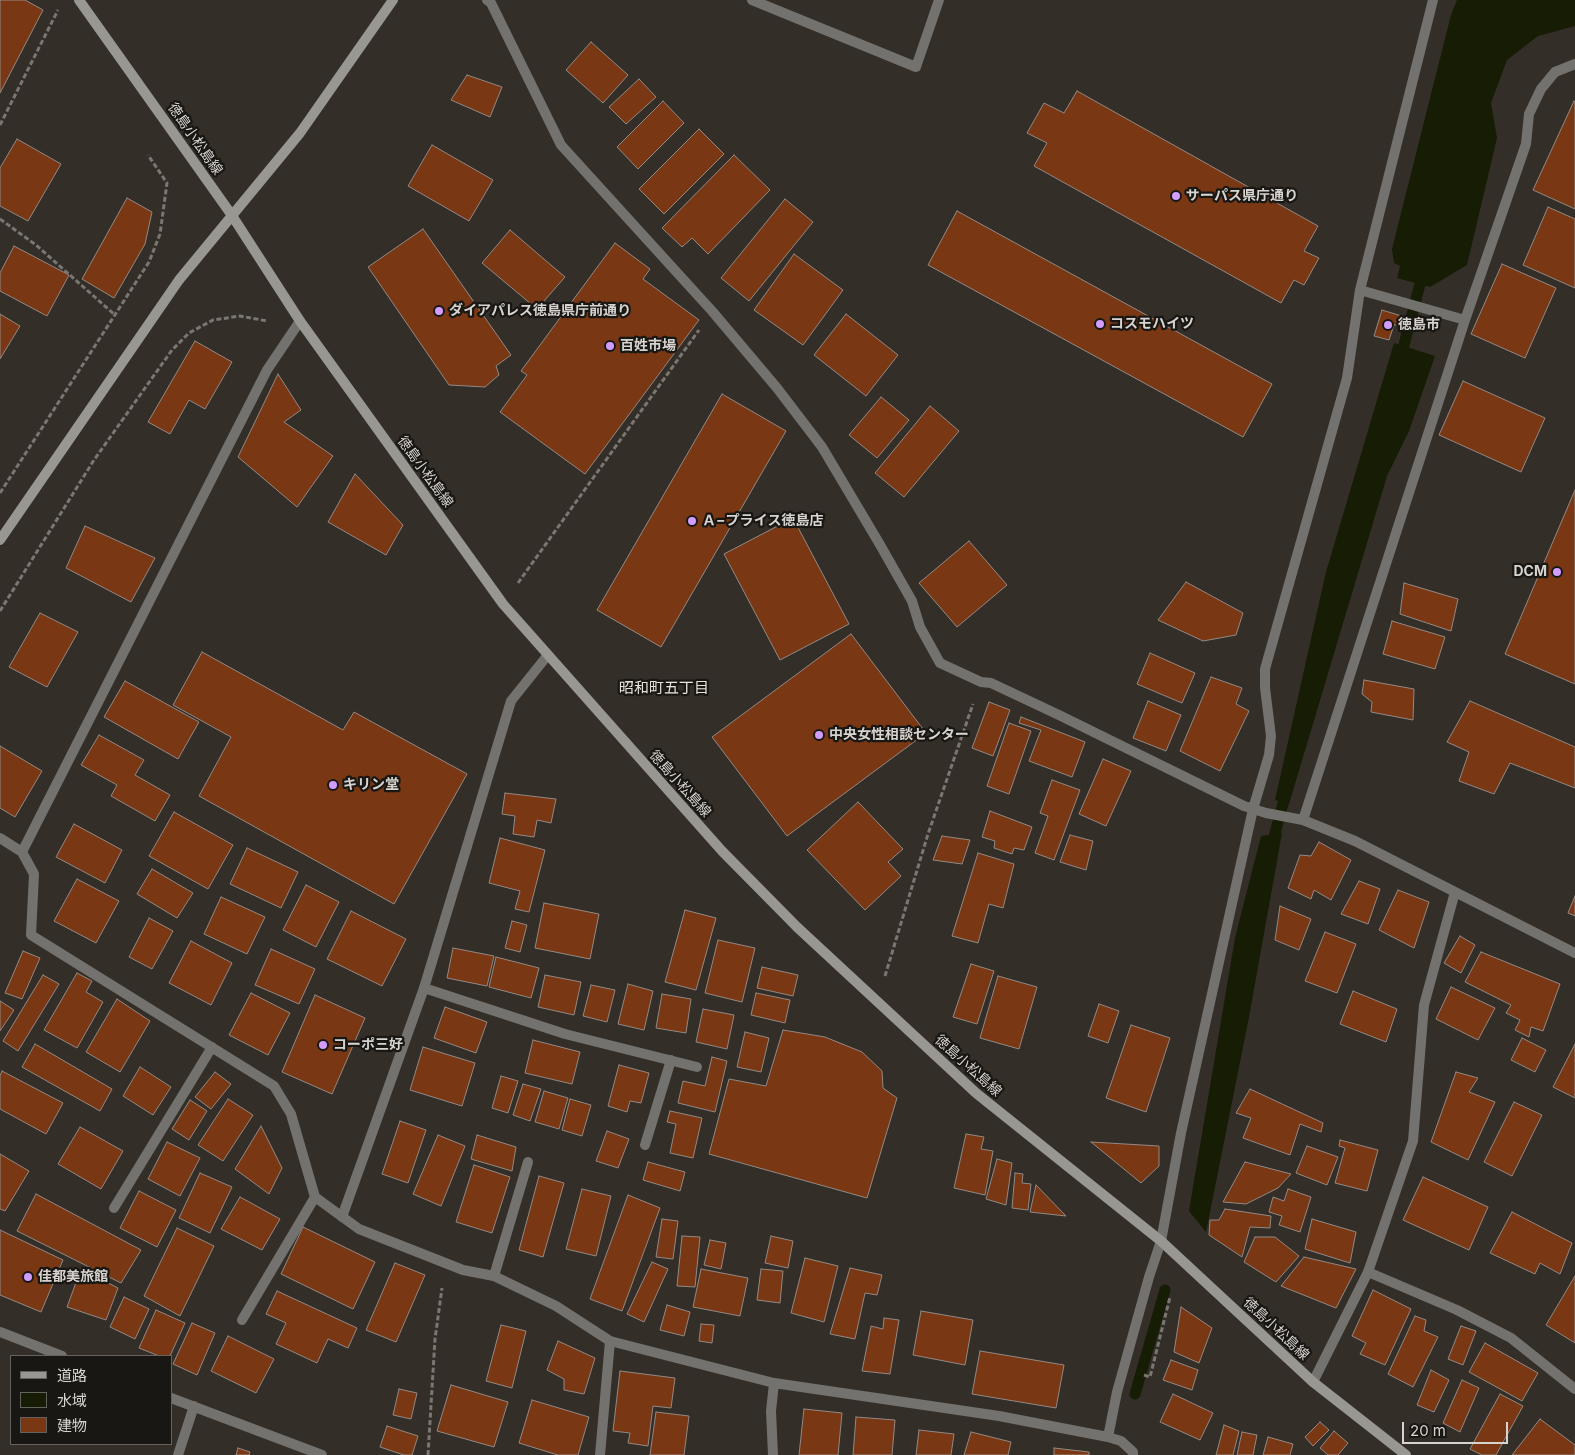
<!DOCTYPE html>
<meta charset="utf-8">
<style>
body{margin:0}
#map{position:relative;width:1575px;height:1455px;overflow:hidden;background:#332e28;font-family:Inter,"Noto Sans JP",sans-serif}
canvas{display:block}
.legend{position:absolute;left:10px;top:1355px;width:162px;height:90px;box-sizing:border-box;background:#191714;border:1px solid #65625f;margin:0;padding:6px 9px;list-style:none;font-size:15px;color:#d7d3cf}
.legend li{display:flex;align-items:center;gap:10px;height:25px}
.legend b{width:25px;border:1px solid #65625f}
.scale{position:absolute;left:1402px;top:1422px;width:106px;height:22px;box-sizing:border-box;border:2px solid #d7d3cf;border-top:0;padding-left:6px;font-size:15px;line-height:18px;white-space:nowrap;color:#d7d3cf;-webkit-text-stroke:4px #191714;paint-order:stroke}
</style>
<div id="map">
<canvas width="1575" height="1455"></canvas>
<ul class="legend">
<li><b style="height:6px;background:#999791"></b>道路</li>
<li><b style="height:14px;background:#171c05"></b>水域</li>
<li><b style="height:14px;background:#793813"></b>建物</li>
</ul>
<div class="scale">20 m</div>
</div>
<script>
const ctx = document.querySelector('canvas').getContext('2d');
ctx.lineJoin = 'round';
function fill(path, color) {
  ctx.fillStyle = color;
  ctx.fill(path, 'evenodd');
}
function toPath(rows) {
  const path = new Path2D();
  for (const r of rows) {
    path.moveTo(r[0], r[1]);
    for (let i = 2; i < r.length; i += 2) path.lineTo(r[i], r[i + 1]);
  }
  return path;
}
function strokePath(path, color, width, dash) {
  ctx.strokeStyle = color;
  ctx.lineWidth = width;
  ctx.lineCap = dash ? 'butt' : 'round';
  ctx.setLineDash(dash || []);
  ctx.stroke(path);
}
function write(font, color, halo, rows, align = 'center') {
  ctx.font = font + ' Inter,"Noto Sans JP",sans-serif';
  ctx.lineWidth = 4.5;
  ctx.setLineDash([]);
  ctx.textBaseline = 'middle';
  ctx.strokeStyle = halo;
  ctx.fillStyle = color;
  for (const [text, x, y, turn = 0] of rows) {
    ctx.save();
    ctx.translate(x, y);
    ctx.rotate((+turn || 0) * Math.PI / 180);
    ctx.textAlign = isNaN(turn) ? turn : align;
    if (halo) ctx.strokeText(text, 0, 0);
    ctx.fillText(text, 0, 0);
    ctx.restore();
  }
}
fill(toPath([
 [1457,0,1575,0,1575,26,1538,36,1507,60,1491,103,1497,138,1467,265,1430,287,1397,278,1400,266,1394,263,1392,249,1451,15],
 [1394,343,1435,356,1409,431,1387,476,1289,804,1275,800,1326,572],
 [1282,833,1249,1017,1206,1232,1189,1211,1235,938,1261,836]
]), '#171c05');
strokePath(toPath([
 [1400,360,1424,269],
 [1271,848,1287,789],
 [1135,1394,1165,1290]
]), '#171c05', 11);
const building = toPath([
 [0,0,25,0,43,10,0,93,0,0],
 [591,42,628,75,603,103,566,70,591,42],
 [467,75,502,87,490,117,451,100,467,75],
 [639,79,656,97,626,124,609,107,639,79],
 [1077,91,1318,226,1304,251,1319,258,1304,285,1294,280,1281,303,1034,166,1047,143,1027,133,1044,103,1064,113,1077,91],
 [663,101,684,123,638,169,617,147,663,101],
 [1574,101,1575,102,1575,209,1533,190,1574,101],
 [699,129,724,154,664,214,639,189,699,129],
 [17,139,61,164,28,221,0,206,0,168,17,139],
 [432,145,493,180,469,221,408,186,432,145],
 [734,155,770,190,708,254,692,238,682,247,662,228,734,155],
 [127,198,152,212,145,244,114,298,82,279,127,198],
 [785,199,813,222,749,301,721,278,785,199],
 [1548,207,1575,219,1575,288,1523,265,1548,207],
 [957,211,1272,384,1243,437,928,265,957,211],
 [423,229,511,355,496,366,499,375,485,387,449,385,368,267,423,229],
 [510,230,565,277,537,309,482,263,510,230],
 [615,243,650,269,643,279,699,320,585,474,500,412,527,375,521,371,615,243],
 [14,246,69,275,47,316,0,291,0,273,14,246],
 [794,254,843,290,803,345,754,310,794,254],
 [1502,264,1556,288,1525,358,1471,334,1502,264],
 [1382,310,1405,317,1404,325,1394,325,1389,340,1374,336,1382,310],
 [0,314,20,326,0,359,0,314],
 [846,314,898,355,866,396,814,355,846,314],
 [195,341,232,362,205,409,189,400,170,434,148,422,195,341],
 [278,374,301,410,284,422,333,456,297,507,238,457,278,374],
 [1463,381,1545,418,1521,472,1439,435,1463,381],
 [722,394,786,431,661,647,597,610,722,394],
 [881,397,909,420,877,458,849,435,881,397],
 [930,406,959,431,904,497,875,473,930,406],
 [355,474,403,525,386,555,328,522,355,474],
 [1575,490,1575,684,1505,654,1575,490],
 [793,518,849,624,780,660,724,554,793,518],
 [85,526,155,558,131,602,66,568,85,526],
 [969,541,1007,585,957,627,919,583,969,541],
 [1186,582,1243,613,1236,635,1203,641,1158,620,1186,582],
 [1404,583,1458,599,1451,631,1400,614,1404,583],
 [40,613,78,632,47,687,9,667,40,613],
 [1392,621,1445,637,1435,669,1383,654,1392,621],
 [851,634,926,733,787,836,712,737,851,634],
 [202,652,343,730,354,712,467,774,394,904,199,796,231,737,173,705,202,652],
 [1150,653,1195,673,1182,703,1137,684,1150,653],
 [1211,677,1242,688,1236,704,1249,711,1220,771,1180,751,1211,677],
 [1364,680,1414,689,1413,720,1371,712,1372,702,1362,694,1364,680],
 [125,681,199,722,178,759,104,717,125,681],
 [1148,701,1181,715,1166,751,1133,738,1148,701],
 [1470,701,1575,747,1575,788,1510,763,1494,794,1459,781,1469,752,1447,742,1470,701],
 [989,702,1010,710,993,756,972,748,989,702],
 [1021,717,1085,742,1072,777,1029,761,1041,730,1019,723,1021,717],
 [1009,723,1031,731,1009,794,987,786,1009,723],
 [99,735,144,760,135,775,170,795,155,821,111,796,117,785,81,765,99,735],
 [0,746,42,771,15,817,0,808,0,746],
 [1103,759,1131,771,1106,826,1079,814,1103,759],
 [1052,780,1080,790,1054,860,1035,853,1048,816,1040,813,1052,780],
 [505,793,556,799,551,823,537,820,534,837,513,834,515,816,502,814,505,793],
 [858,802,903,849,888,862,901,876,865,910,807,850,858,802],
 [990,811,1032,827,1024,850,1014,848,1012,854,994,848,995,841,982,837,990,811],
 [174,812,233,845,208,889,149,856,174,812],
 [74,824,122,850,105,883,56,857,74,824],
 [1070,835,1093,841,1086,870,1060,862,1070,835],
 [942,836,970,840,962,864,933,860,942,836],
 [500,838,545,850,529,912,515,909,520,891,489,883,500,838],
 [1319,842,1351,860,1331,900,1314,890,1311,899,1288,888,1300,855,1311,856,1319,842],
 [247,848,298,872,281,908,230,884,247,848],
 [978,853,1014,864,1003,908,989,904,978,943,952,936,978,853],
 [152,869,193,893,177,918,137,894,152,869],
 [77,879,119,901,96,943,54,921,77,879],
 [1359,881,1380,889,1368,924,1341,914,1359,881],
 [306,885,339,902,316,947,283,930,306,885],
 [1398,890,1429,902,1414,948,1379,930,1398,890],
 [1575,896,1575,916,1568,913,1575,896],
 [221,897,265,917,247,954,204,934,221,897],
 [544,903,599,914,590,959,535,948,544,903],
 [1280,906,1311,919,1299,950,1275,940,1280,906],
 [685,910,716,918,696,990,665,982,685,910],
 [351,911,406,939,382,986,327,959,351,911],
 [149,918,173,931,152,969,129,957,149,918],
 [512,921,527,925,520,952,505,948,512,921],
 [1325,932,1356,944,1337,993,1305,981,1325,932],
 [1460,936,1475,945,1461,973,1444,963,1460,936],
 [718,940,755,948,742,1002,705,993,718,940],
 [191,941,232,963,211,1005,169,983,191,941],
 [453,948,494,956,487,986,447,978,453,948],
 [271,949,315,969,299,1004,255,985,271,949],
 [23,951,40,958,22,999,5,993,23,951],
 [1481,952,1560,984,1543,1031,1531,1027,1529,1037,1515,1030,1520,1020,1506,1013,1511,1005,1465,982,1481,952],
 [496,957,539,968,531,998,489,987,496,957],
 [971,964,994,971,977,1024,953,1017,971,964],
 [762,967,798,975,793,996,757,988,762,967],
 [77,973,92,981,86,992,103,1002,77,1048,44,1030,77,973],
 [43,975,59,984,18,1051,3,1041,43,975],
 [545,975,581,982,574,1015,538,1007,545,975],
 [998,976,1037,987,1019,1049,980,1038,998,976],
 [628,984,653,991,644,1030,618,1024,628,984],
 [591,985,615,990,607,1022,583,1016,591,985],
 [1451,987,1495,1008,1478,1040,1436,1019,1451,987],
 [1353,991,1397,1009,1386,1042,1340,1024,1353,991],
 [251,993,290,1013,268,1055,229,1035,251,993],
 [756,993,790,1000,785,1023,751,1015,756,993],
 [662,994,691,999,686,1033,656,1028,662,994],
 [315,995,365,1018,332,1094,282,1072,315,995],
 [117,999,150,1021,120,1072,86,1052,117,999],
 [0,1001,14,1010,0,1031,0,1001],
 [1099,1004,1119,1011,1108,1043,1088,1036,1099,1004],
 [445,1007,487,1022,476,1053,434,1038,445,1007],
 [703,1009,734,1015,727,1049,696,1042,703,1009],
 [1131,1025,1170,1038,1146,1112,1106,1098,1131,1025],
 [783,1030,825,1037,862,1052,882,1071,883,1088,897,1098,867,1198,709,1154,729,1079,766,1086,783,1030],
 [745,1032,769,1038,761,1072,737,1067,745,1032],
 [1522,1038,1546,1050,1535,1072,1511,1060,1522,1038],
 [533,1040,580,1052,572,1084,525,1073,533,1040],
 [35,1044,112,1089,100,1111,22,1067,35,1044],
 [1575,1044,1575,1098,1553,1087,1575,1044],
 [423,1047,475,1063,462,1106,410,1090,423,1047],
 [712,1057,727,1061,715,1112,678,1103,683,1081,705,1086,712,1057],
 [619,1065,649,1073,641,1103,630,1101,627,1112,608,1106,619,1065],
 [140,1067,171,1087,153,1115,123,1096,140,1067],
 [2,1071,63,1103,46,1134,0,1109,0,1076,2,1071],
 [215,1072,231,1084,211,1109,195,1097,215,1072],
 [1456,1072,1478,1078,1469,1092,1495,1102,1468,1160,1431,1142,1456,1072],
 [501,1076,518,1081,508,1113,492,1108,501,1076],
 [523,1084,541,1089,530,1121,513,1115,523,1084],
 [1250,1089,1323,1123,1321,1132,1300,1124,1290,1155,1243,1138,1251,1118,1236,1113,1250,1089],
 [544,1091,568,1098,559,1129,535,1122,544,1091],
 [228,1099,253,1115,223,1161,198,1145,228,1099],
 [570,1099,591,1105,582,1136,562,1130,570,1099],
 [190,1100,207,1111,189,1140,172,1129,190,1100],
 [1514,1102,1542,1115,1512,1176,1484,1162,1514,1102],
 [670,1111,702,1118,693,1158,670,1153,676,1124,667,1122,670,1111],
 [400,1121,426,1130,408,1183,382,1174,400,1121],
 [261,1126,282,1168,269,1194,235,1169,261,1126],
 [80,1127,123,1151,101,1189,58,1164,80,1127],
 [607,1131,629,1139,618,1168,596,1161,607,1131],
 [966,1134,984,1137,981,1149,993,1151,985,1195,954,1188,966,1134],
 [438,1135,465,1146,441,1206,413,1194,438,1135],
 [477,1135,516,1147,512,1171,471,1159,477,1135],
 [1340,1140,1378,1150,1367,1191,1335,1183,1345,1148,1339,1146,1340,1140],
 [167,1142,200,1158,180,1196,148,1179,167,1142],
 [1091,1142,1159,1146,1159,1166,1141,1183,1091,1142],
 [1307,1146,1338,1157,1327,1185,1296,1173,1307,1146],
 [0,1154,29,1171,5,1211,0,1209,0,1154],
 [997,1159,1012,1163,1006,1205,986,1199,997,1159],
 [648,1162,685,1172,680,1191,643,1180,648,1162],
 [1245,1162,1291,1174,1278,1188,1246,1204,1223,1202,1245,1162],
 [474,1165,510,1177,492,1233,456,1222,474,1165],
 [200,1173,232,1187,210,1233,179,1218,200,1173],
 [1015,1173,1023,1174,1022,1183,1031,1184,1028,1210,1012,1208,1015,1173],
 [539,1176,564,1183,543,1257,519,1250,539,1176],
 [1423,1177,1488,1207,1469,1250,1403,1220,1423,1177],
 [1036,1185,1066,1216,1030,1212,1036,1185],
 [582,1189,611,1196,596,1256,566,1249,582,1189],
 [1288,1189,1311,1197,1300,1232,1279,1225,1282,1216,1269,1212,1273,1197,1284,1201,1288,1189],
 [139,1191,176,1210,157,1247,120,1228,139,1191],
 [36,1194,141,1250,121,1283,17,1231,36,1194],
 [628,1195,660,1208,622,1311,590,1299,628,1195],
 [240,1197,280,1219,262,1250,221,1229,240,1197],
 [1225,1209,1271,1216,1270,1228,1250,1227,1242,1257,1209,1235,1210,1220,1219,1220,1225,1209],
 [1512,1212,1572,1243,1560,1274,1540,1263,1535,1274,1490,1253,1512,1212],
 [662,1219,678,1221,673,1259,656,1257,662,1219],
 [1312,1219,1356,1232,1350,1263,1305,1249,1312,1219],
 [303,1227,375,1262,353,1309,281,1274,303,1227],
 [177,1228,214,1246,180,1316,144,1296,177,1228],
 [0,1230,63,1260,41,1312,0,1295,0,1230],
 [682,1236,700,1237,695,1287,677,1286,682,1236],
 [771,1236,793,1241,788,1268,765,1263,771,1236],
 [1255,1237,1275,1237,1299,1256,1276,1282,1244,1262,1255,1237],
 [710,1240,726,1243,721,1269,704,1265,710,1240],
 [1304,1257,1356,1269,1336,1308,1281,1286,1304,1257],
 [805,1258,838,1266,824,1322,791,1313,805,1258],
 [652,1262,668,1269,644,1322,627,1314,652,1262],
 [395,1263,425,1275,396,1342,366,1330,395,1263],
 [850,1268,882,1275,877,1295,865,1293,855,1339,830,1334,850,1268],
 [81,1269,118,1288,106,1320,67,1307,81,1269],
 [701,1269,748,1278,740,1316,693,1307,701,1269],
 [761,1269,783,1271,780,1303,757,1300,761,1269],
 [1575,1276,1575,1343,1546,1325,1575,1276],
 [1373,1290,1411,1309,1385,1365,1360,1354,1366,1343,1352,1336,1373,1290],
 [277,1291,357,1328,348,1348,328,1339,317,1363,276,1344,286,1323,266,1314,277,1291],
 [124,1297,149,1309,135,1339,110,1327,124,1297],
 [667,1305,690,1312,684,1336,660,1330,667,1305],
 [1181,1307,1212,1328,1199,1363,1174,1352,1181,1307],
 [156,1310,185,1323,170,1356,159,1356,139,1348,156,1310],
 [921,1311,973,1320,965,1365,913,1355,921,1311],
 [1415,1316,1426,1320,1424,1331,1438,1337,1413,1387,1388,1374,1415,1316],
 [884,1318,899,1320,890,1374,862,1371,871,1326,883,1329,884,1318],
 [192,1323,215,1333,197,1375,173,1364,192,1323],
 [701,1324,714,1325,712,1343,699,1341,701,1324],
 [501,1325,526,1331,512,1388,486,1381,501,1325],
 [1461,1326,1476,1331,1463,1365,1448,1359,1461,1326],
 [228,1336,274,1359,256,1393,211,1371,228,1336],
 [558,1341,595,1358,584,1394,564,1390,564,1379,547,1370,558,1341],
 [1485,1343,1538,1373,1522,1401,1469,1372,1485,1343],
 [980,1351,1064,1365,1056,1408,972,1394,980,1351],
 [1171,1360,1198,1370,1192,1390,1163,1380,1171,1360],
 [1431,1370,1449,1380,1434,1412,1417,1405,1431,1370],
 [620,1371,675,1378,671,1408,653,1406,648,1446,628,1443,630,1433,613,1431,620,1371],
 [1462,1380,1479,1388,1460,1432,1443,1423,1462,1380],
 [451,1385,508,1402,494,1447,437,1431,451,1385],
 [399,1389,417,1393,411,1419,393,1415,399,1389],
 [1173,1394,1213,1413,1200,1440,1160,1422,1173,1394],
 [1500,1394,1523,1406,1496,1455,1482,1455,1470,1449,1500,1394],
 [532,1400,589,1417,578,1455,558,1455,519,1443,532,1400],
 [804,1409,842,1413,838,1455,799,1455,804,1409],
 [656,1412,689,1416,684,1455,650,1455,656,1412],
 [856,1417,895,1420,892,1455,853,1455,856,1417],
 [1540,1419,1575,1445,1575,1455,1512,1455,1540,1419],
 [1320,1422,1329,1430,1313,1446,1305,1437,1320,1422],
 [1224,1425,1239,1431,1233,1455,1216,1455,1224,1425],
 [387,1426,418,1436,412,1455,404,1455,380,1447,387,1426],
 [919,1430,954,1434,951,1455,916,1455,919,1430],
 [1334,1431,1348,1443,1338,1455,1328,1455,1320,1448,1334,1431],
 [971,1432,1011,1442,1008,1455,964,1455,971,1432],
 [1242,1432,1257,1435,1253,1455,1237,1455,1242,1432],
 [1268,1437,1293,1444,1290,1455,1263,1455,1268,1437],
 [238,1448,250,1452,249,1455,236,1455,238,1448],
 [1054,1448,1089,1452,1089,1455,1054,1455,1054,1448]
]);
fill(building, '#793813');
strokePath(building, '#938985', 1);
strokePath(toPath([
 [0,125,58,10],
 [0,219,36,245,115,315],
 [0,493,149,262,160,234,167,183,148,155],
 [518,583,699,330],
 [0,611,94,460,172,350,189,333,213,320,240,316,267,321],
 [885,976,928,834,973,704],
 [1144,1375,1150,1377,1170,1297],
 [428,1455,435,1339,442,1288]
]), '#7a7671', 3, [5, 2.5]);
strokePath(toPath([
 [752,0,916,67,939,0],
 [645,1145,671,1060],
 [494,1276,528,1162],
 [600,1455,610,1341]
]), '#73726e', 10);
strokePath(toPath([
 [487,0,491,3,561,145,712,311,777,388,822,447,879,543,912,601,920,627,940,663,981,682,991,683,1061,716,1244,806,1266,813,1303,820,1355,841,1575,953],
 [1360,290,1465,320,1526,144,1529,114,1541,89,1555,72,1575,64],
 [1303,820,1465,320],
 [0,838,22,852,34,874,31,935,274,1086,291,1114,315,1197,359,1229,463,1270,494,1276,556,1306,610,1341,774,1383,999,1416,1108,1437],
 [22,852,267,370,300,321],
 [424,988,565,1034,697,1067],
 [114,1208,212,1047],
 [342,1217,424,988,511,701,547,656],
 [1368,1272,1457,1310,1511,1338,1575,1389],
 [242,1320,315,1197],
 [0,1332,62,1356],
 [1313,1382,1368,1272,1413,1141,1424,1005,1455,892],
 [171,1398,322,1455],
 [178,1455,194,1406],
 [773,1455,771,1411,774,1383],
 [1133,1455,1133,1452,1121,1441,1108,1437,1117,1392,1149,1277,1161,1241,1181,1133,1253,809,1269,755,1271,736,1265,688,1265,669,1347,378,1360,290,1433,0]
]), '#73726e', 10);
strokePath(toPath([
 [79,0,231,214,300,321,503,604,722,851,797,927,976,1093,1161,1241,1313,1382,1406,1455],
 [0,540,179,280,300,133,393,0]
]), '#999791', 10);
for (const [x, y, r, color] of [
 [1176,196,5,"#d19dfe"],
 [439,311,5,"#d19dfe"],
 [1100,324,5,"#d19dfe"],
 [1388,325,5,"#d19dfe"],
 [610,346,5,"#d19dfe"],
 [692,521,5,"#d19dfe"],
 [1557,572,5,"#d19dfe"],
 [819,735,5,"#d19dfe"],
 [333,785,5,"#d19dfe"],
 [323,1045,5,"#d19dfe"],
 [28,1277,5,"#d19dfe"]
]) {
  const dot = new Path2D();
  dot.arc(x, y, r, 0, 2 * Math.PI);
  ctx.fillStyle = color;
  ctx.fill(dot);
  strokePath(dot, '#191714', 2);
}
write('14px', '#d7d3cf', '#191714', [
 ["徳島小松島線",195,139,55],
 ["徳島小松島線",425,472,54],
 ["徳島小松島線",680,784,48],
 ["徳島小松島線",968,1066,42],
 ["徳島小松島線",1276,1329,43]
]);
write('bold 14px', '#d7d3cf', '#191714', [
 ["サーパス県庁通り",1186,196],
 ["ダイアパレス徳島県庁前通り",449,311],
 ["コスモハイツ",1110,324],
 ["徳島市",1398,325],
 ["百姓市場",620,346],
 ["Ａ−プライス徳島店",702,521],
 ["DCM",1547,572,"right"],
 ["中央女性相談センター",829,735],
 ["キリン堂",343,785],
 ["コーポ三好",333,1045],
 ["佳都美旅館",38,1277]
], 'left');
write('15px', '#e7e1d9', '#191714', [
 ["昭和町五丁目",664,688]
]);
</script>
